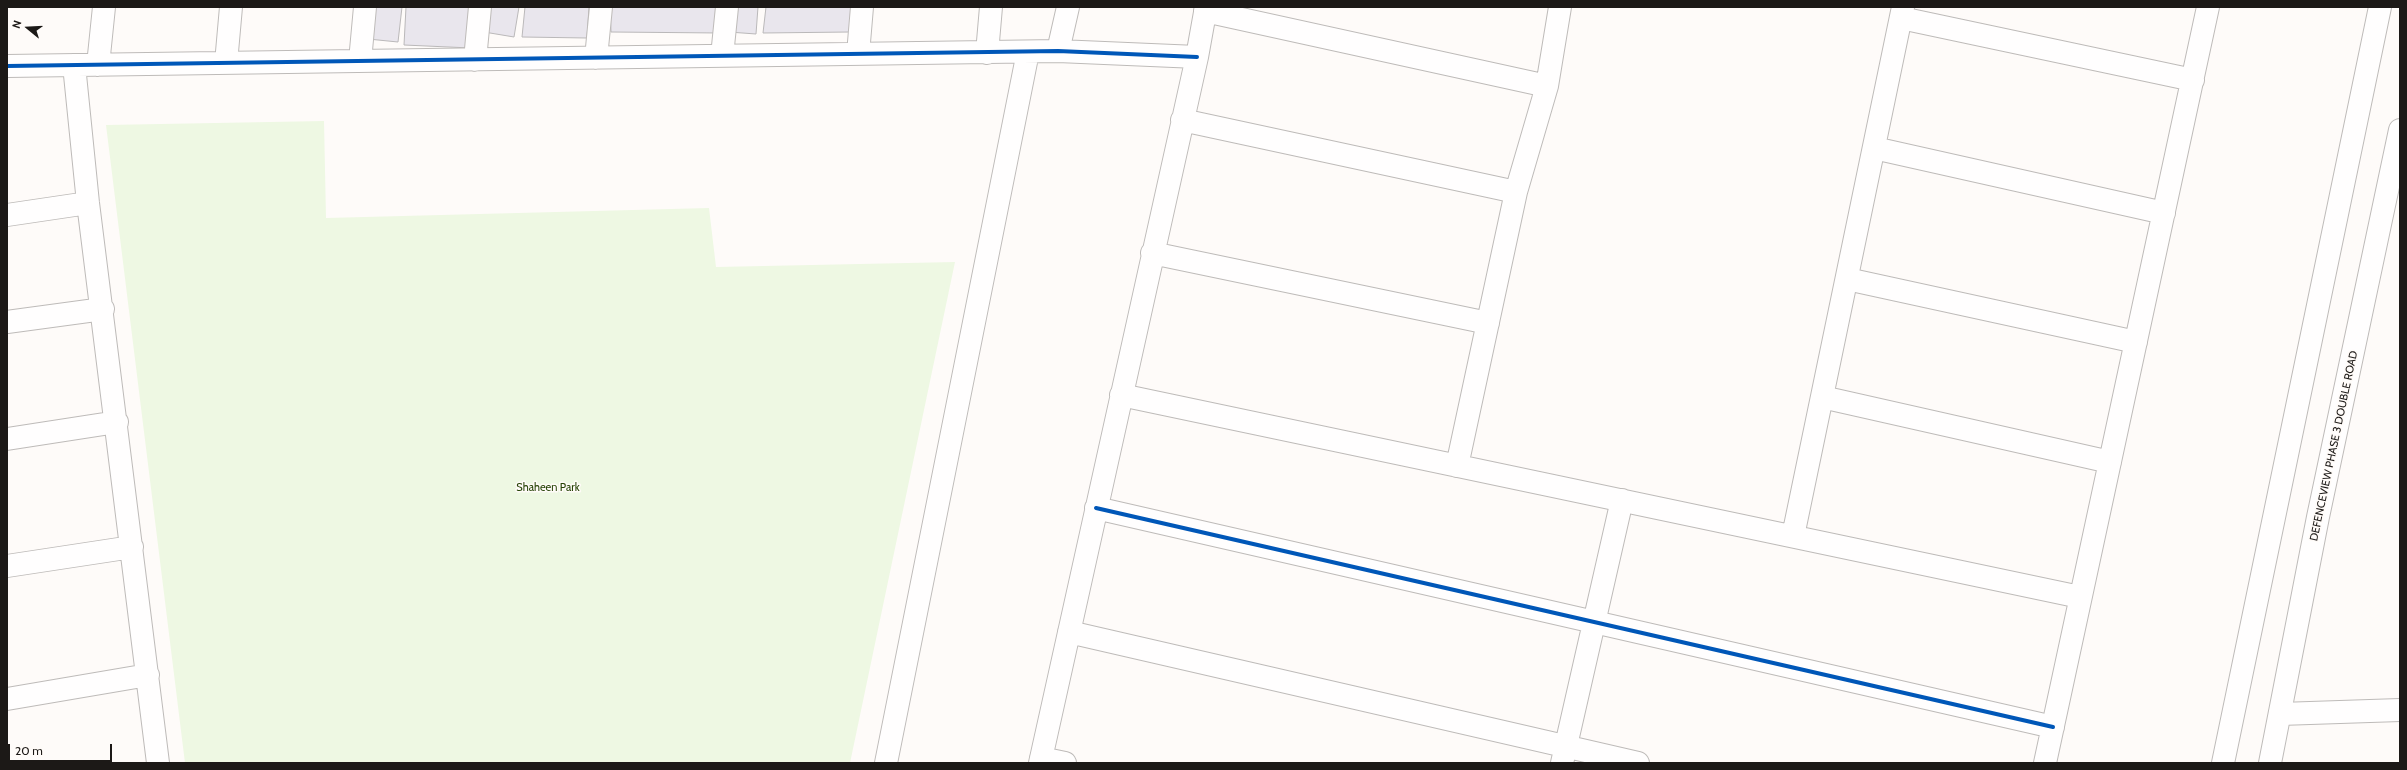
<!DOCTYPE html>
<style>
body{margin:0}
#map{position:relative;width:2407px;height:770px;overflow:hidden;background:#fefbf9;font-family:Cabin,sans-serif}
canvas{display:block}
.frame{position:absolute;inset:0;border:8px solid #1c1917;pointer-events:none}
.north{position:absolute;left:8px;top:8px;width:40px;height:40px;-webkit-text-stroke:3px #fffbf8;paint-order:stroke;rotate:288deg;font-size:11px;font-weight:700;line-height:16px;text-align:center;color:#1c1917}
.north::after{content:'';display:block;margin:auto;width:14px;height:18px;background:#1c1917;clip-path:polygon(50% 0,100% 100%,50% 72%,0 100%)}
.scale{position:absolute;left:8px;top:744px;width:104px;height:18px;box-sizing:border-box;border:2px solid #1c1917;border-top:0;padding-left:5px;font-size:12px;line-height:14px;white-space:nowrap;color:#1c1917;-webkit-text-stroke:3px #fffbf8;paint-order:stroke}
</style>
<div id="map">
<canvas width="2407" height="770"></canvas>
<div class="frame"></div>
<div class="north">N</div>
<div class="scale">20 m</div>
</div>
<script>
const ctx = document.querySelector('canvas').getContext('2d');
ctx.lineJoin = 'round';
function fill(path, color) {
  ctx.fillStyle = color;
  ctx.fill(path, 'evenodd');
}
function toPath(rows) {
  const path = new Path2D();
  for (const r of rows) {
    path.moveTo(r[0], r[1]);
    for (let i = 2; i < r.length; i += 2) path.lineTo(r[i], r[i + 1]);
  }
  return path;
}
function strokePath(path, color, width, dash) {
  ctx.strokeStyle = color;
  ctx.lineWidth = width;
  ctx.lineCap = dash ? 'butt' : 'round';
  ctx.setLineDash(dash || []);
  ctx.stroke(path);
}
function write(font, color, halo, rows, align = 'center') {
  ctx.font = font + ' Cabin,sans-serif';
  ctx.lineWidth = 3;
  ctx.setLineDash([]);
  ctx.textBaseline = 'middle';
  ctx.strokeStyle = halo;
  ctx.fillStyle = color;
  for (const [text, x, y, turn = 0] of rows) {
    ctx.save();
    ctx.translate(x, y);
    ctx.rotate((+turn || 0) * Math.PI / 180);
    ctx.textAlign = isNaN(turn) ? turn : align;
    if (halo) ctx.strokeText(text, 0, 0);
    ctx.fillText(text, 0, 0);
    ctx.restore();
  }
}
fill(toPath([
 [324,121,326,218,709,208,716,267,955,262,850,763,185,763,106,125]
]), '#eef8e3');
const building = toPath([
 [371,7,402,7,398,42,368,39,371,7],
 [406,7,472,7,471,48,404,45,406,7],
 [487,7,519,7,514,37,484,32,487,7],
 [525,7,589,7,587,38,522,37,525,7],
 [610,7,722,7,720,33,611,32,610,7],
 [733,7,758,7,756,34,729,32,733,7],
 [766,7,852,7,850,32,763,33,766,7]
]);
fill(building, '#e9e6ed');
strokePath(building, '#bab8b9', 1);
const minor = toPath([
 [1205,11,1547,86],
 [1901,18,2193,80],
 [1058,51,1068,7],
 [987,53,991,7],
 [858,54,862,7],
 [722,56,727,7],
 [596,58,601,7],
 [475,60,480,7],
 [360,61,365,7],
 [226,63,231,7],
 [74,65,88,203,158,763],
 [98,65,104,7],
 [7,66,1058,51,1197,57],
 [1182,120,1516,192],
 [1874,148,2164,213],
 [7,215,88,203],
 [1152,253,1488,323],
 [1847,279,2136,342],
 [7,322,103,309],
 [1121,395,2080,597],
 [1822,397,2110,462],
 [7,439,117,422],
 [1457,466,1516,192,1547,86,1560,7],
 [1096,508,2053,727],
 [1793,536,1903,7],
 [7,566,132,547],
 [1069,632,1638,763],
 [7,699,148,675],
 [2280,714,2400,710],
 [1041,758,1065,763],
 [886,763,1028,52],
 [1040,763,1197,57,1206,7],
 [1562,763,1622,500],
 [2045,763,2208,7]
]);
const tertiary = toPath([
 [2223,763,2380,7],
 [2270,763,2318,517,2400,130]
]);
strokePath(minor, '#bebbb9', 24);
strokePath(tertiary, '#bebbb9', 24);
strokePath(minor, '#fffefe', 22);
strokePath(tertiary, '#fffefe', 22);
strokePath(toPath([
 [7,66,1058,51,1197,57],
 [1096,508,2053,727]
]), '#0057b8', 4);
write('11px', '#1c1917', '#fffbf8', [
 ["DEFENCEVIEW PHASE 3 DOUBLE ROAD",2334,446,-78]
]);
write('11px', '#264305', '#fffbf8', [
 ["Shaheen Park",548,488]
]);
</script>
